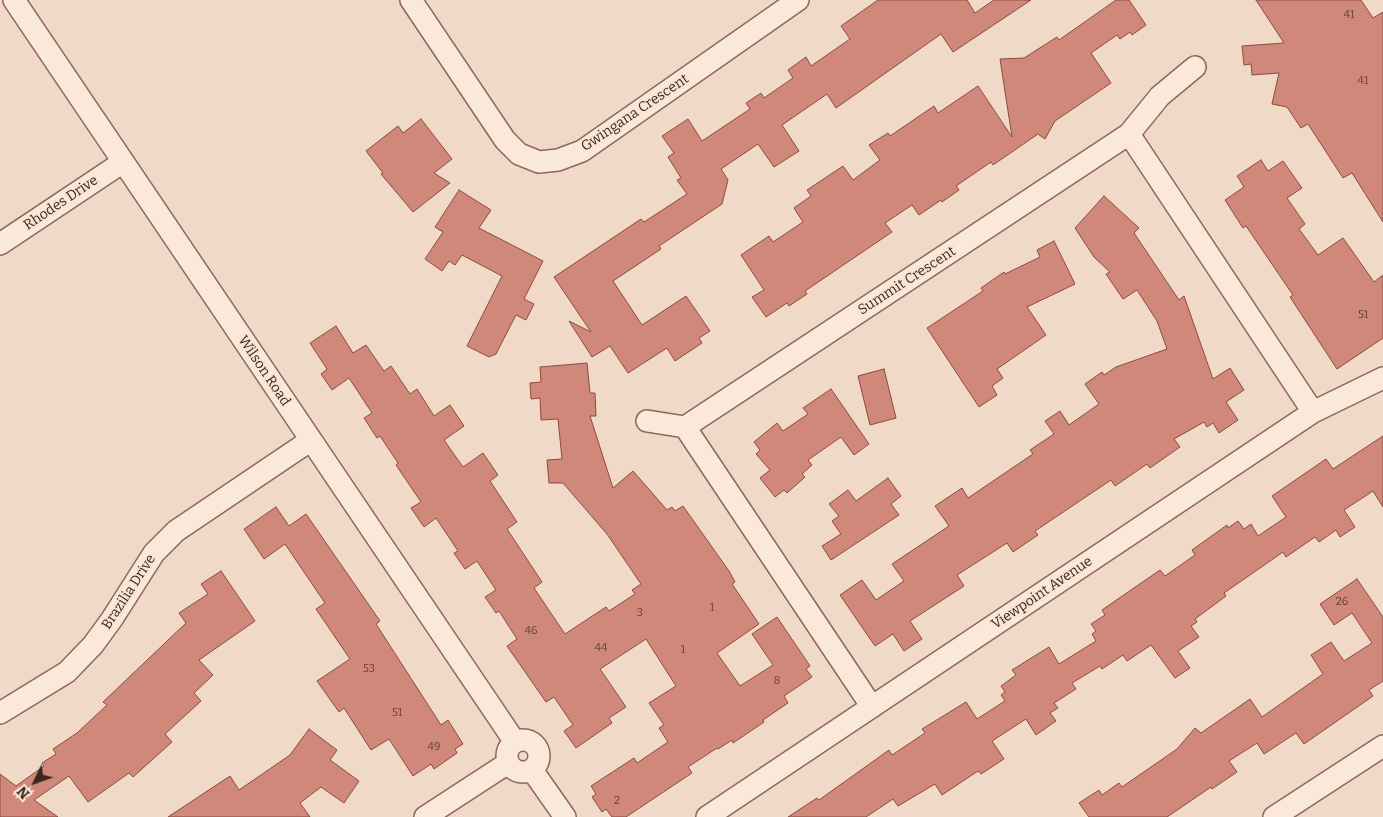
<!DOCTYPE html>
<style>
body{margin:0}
#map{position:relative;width:1383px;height:817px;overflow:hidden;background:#f0d9c6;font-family:Bitter,serif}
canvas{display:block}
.north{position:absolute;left:10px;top:757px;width:50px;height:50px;-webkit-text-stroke:4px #f7e5d6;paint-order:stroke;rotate:228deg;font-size:14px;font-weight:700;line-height:20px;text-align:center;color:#3c261f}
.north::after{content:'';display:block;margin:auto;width:18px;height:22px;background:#3c261f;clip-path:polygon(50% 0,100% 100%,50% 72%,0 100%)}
</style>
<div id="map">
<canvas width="1383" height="817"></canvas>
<div class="north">N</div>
</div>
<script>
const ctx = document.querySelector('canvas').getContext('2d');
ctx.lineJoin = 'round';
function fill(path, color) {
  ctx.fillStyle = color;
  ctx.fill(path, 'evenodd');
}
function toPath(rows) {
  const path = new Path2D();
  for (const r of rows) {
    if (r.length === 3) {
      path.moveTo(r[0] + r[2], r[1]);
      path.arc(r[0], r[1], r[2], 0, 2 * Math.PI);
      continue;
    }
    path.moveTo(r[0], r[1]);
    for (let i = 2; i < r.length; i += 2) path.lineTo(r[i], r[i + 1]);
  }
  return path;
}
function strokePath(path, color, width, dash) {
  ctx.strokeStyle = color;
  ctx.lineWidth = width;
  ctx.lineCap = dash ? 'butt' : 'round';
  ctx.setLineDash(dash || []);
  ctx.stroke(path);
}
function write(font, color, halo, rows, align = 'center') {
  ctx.font = font + ' Bitter,serif';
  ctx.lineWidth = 4.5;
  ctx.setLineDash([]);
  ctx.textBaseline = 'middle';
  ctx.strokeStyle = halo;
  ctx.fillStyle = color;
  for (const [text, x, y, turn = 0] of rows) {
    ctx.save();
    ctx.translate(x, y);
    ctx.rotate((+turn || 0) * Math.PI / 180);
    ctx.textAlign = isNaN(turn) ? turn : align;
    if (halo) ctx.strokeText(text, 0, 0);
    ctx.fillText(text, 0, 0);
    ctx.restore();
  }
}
const building = toPath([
 [878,0,967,0,975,13,994,0,1031,0,953,52,941,34,836,108,827,94,782,125,799,151,774,167,758,144,721,169,728,180,722,204,659,246,661,249,613,281,642,325,686,296,710,331,699,338,702,343,675,361,667,348,628,373,610,346,592,357,569,321,591,332,554,277,641,219,644,222,687,194,677,180,681,178,668,157,674,153,662,136,688,119,702,141,750,109,746,103,761,93,764,98,793,78,788,70,806,57,811,66,850,39,841,26,878,0],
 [1116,0,1129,0,1146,25,1132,35,1130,32,1120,39,1117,35,1091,53,1111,83,1055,121,1045,139,1038,134,993,165,991,162,956,186,959,190,942,202,941,200,919,215,912,205,885,223,892,232,805,291,807,294,789,306,787,303,766,317,752,297,764,290,741,255,769,236,773,242,803,222,794,208,811,196,807,190,843,166,853,180,880,160,869,145,888,133,890,136,934,106,938,113,978,86,1012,137,1000,59,1024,58,1057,37,1059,40,1116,0],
 [1256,0,1361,0,1373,18,1383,12,1383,222,1352,173,1343,178,1308,124,1301,128,1287,107,1272,104,1279,73,1252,75,1251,64,1244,65,1242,46,1284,43,1256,0],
 [421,119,452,159,434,173,450,183,413,212,381,174,383,173,366,151,398,126,403,133,421,119],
 [1261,160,1268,171,1283,161,1302,188,1287,198,1305,224,1299,229,1318,255,1343,238,1374,282,1383,275,1383,338,1337,369,1290,297,1293,295,1246,226,1243,228,1225,200,1244,187,1237,176,1261,160],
 [459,190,491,210,479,228,543,261,524,299,534,304,526,320,516,315,496,354,489,357,467,346,502,276,462,255,455,265,449,261,442,271,425,259,443,232,435,227,459,190],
 [1104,196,1139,228,1134,233,1179,300,1184,296,1213,379,1230,368,1244,390,1226,402,1238,420,1219,433,1213,423,1207,427,1204,422,1174,439,1180,447,1150,468,1147,464,1115,486,1111,480,1035,531,1038,535,1013,552,1007,543,957,575,964,586,910,621,922,639,904,651,893,634,875,646,840,595,862,580,876,600,904,581,892,564,949,526,935,506,962,488,968,498,1033,454,1030,450,1054,434,1045,421,1060,411,1069,425,1099,404,1085,384,1102,372,1104,375,1116,367,1167,349,1157,321,1137,290,1123,299,1106,274,1110,272,1094,257,1075,228,1104,196],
 [1054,241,1075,284,1027,307,1046,335,997,369,1003,378,992,386,997,395,979,407,927,328,983,291,981,288,1004,272,1005,274,1040,257,1037,250,1054,241],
 [336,326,353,353,366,345,384,371,391,366,410,394,417,389,434,416,450,405,464,426,444,440,463,467,483,453,498,475,490,481,517,522,507,529,542,582,534,588,565,634,606,607,609,611,635,594,632,590,641,584,607,534,563,483,549,483,547,460,562,459,558,419,541,420,540,398,531,399,530,383,541,382,540,367,587,363,590,393,595,393,596,416,590,416,613,488,633,471,667,510,672,507,675,511,683,506,729,571,735,582,732,584,759,624,717,653,740,686,773,665,752,634,777,617,810,666,806,669,812,677,784,696,788,703,763,720,764,722,733,743,732,740,718,749,717,748,688,767,692,773,626,817,612,817,606,809,602,812,592,797,596,794,591,786,634,758,637,763,668,742,659,728,664,725,649,703,676,686,646,639,600,669,626,707,609,718,612,723,576,748,564,731,573,725,554,697,546,702,507,646,517,639,499,611,496,613,485,597,496,590,477,561,465,569,454,553,458,551,436,518,424,527,411,508,421,502,396,465,398,463,380,436,377,438,364,418,372,413,349,378,332,390,321,374,327,369,310,343,336,326],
 [884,369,896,418,870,425,858,376,884,369],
 [831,389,869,444,854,455,841,437,808,460,812,465,802,474,805,477,787,493,784,490,775,497,760,478,770,470,756,454,760,450,754,442,777,423,783,431,808,414,803,408,831,389],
 [1383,436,1383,507,1373,491,1344,510,1355,527,1340,537,1336,530,1319,542,1315,537,1286,557,1283,552,1224,593,1226,596,1195,619,1197,622,1191,626,1199,637,1178,651,1190,668,1175,678,1151,645,1127,661,1123,655,1102,669,1100,666,1072,683,1076,689,1054,703,1058,708,1050,713,1056,721,1036,735,1026,719,992,741,1004,759,981,774,978,771,942,795,935,784,898,806,893,799,866,817,788,817,817,798,819,800,889,750,892,755,925,733,922,729,966,702,977,719,1005,701,1001,695,1005,692,1001,686,1016,675,1012,670,1049,647,1059,664,1096,641,1092,634,1096,631,1091,624,1105,615,1102,610,1160,570,1165,576,1195,555,1192,550,1227,525,1228,528,1238,521,1244,529,1251,524,1258,536,1286,517,1272,496,1326,459,1333,469,1383,436],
 [888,478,901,496,891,504,899,515,831,560,822,546,841,534,832,521,839,516,829,504,848,490,856,501,888,478],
 [276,507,289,526,306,514,380,621,376,624,441,725,448,720,463,744,455,749,457,753,434,769,431,764,413,776,389,739,371,750,344,708,339,712,317,681,350,659,316,609,325,603,285,544,264,559,244,529,276,507],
 [221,571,255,621,199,660,213,675,194,693,201,701,165,734,172,742,133,777,129,773,88,802,69,776,34,800,58,817,0,817,0,774,16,786,44,766,42,763,56,754,53,749,77,733,107,705,103,702,186,623,179,613,208,594,201,584,221,571],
 [1357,579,1383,617,1383,681,1369,690,1373,696,1304,744,1296,733,1264,754,1257,743,1229,761,1237,772,1212,789,1211,787,1167,817,1089,817,1079,803,1099,790,1102,795,1119,783,1122,787,1177,749,1195,728,1201,733,1250,699,1262,717,1323,674,1311,655,1331,642,1344,661,1372,643,1352,613,1334,625,1320,604,1357,579],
 [309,729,337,750,330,760,359,781,344,803,321,787,300,803,310,817,168,817,230,776,239,790,290,755,309,729]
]);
fill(building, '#d0887a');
strokePath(building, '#8d4a3f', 1);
const street = toPath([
 [14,0,515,742],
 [411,0,505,140,519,154,539,162,558,160,582,151,798,0],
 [1129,134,1313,412],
 [0,244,123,162],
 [647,421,685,427],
 [872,707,685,427,1129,134,1160,96,1195,67],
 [0,713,67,672,93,645,112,619,154,553,176,531,311,440],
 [523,756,16],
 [532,770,565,817],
 [425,817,508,763],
 [707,817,1313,412,1383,378],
 [1274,817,1383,746]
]);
strokePath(street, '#8d685a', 24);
strokePath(street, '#fae8da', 21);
write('11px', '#613e36', null, [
 ["41",1349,15],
 ["41",1363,81],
 ["51",1363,315],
 ["26",1342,602],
 ["1",712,608],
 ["3",640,613],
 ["46",531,631],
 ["44",601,648],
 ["1",683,650],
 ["53",369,669],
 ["8",777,681],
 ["51",397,713],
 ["49",434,747],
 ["2",617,801]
]);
write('14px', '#3c261f', '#f7e5d6', [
 ["Gwingana Crescent",635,113,-34],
 ["Rhodes Drive",61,203,-34],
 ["Summit Crescent",907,281,-33],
 ["Wilson Road",264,371,56],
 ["Brazilia Drive",129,592,-57],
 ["Viewpoint Avenue",1042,593,-34]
]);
</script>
